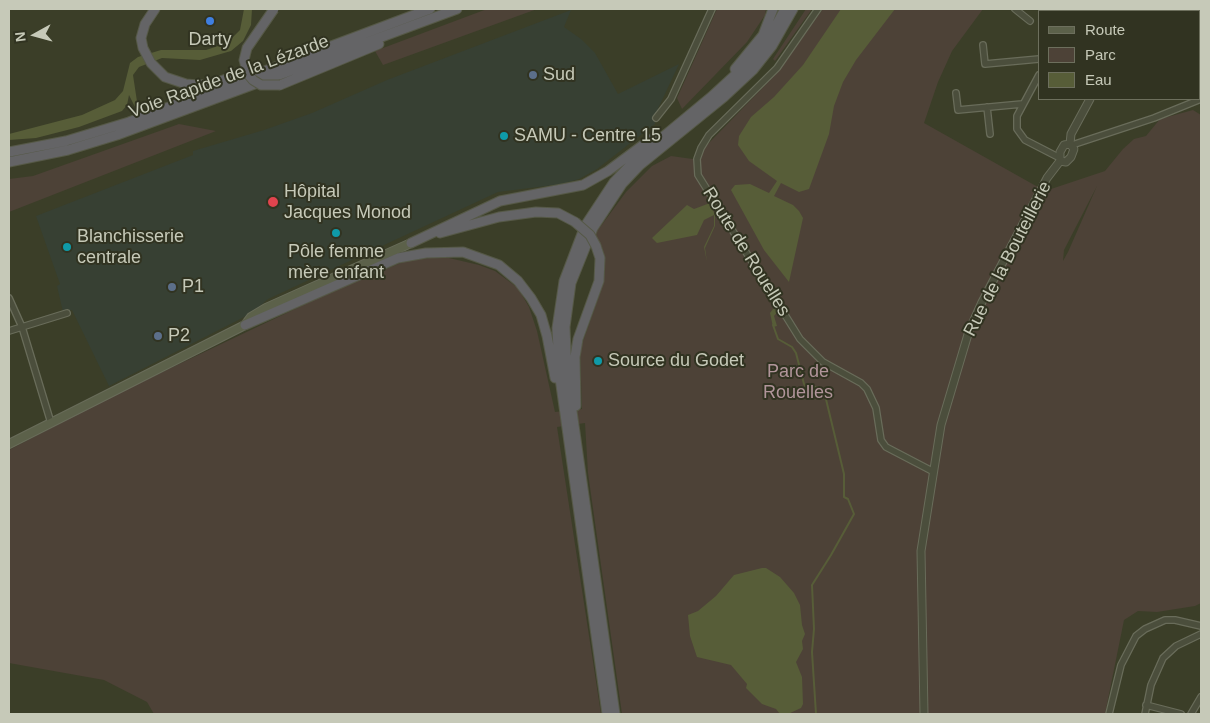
<!DOCTYPE html>
<meta charset="utf-8">
<style>
body{margin:0}
#map{position:relative;width:1210px;height:723px;overflow:hidden;background:#3b3e28;font-family:Helvetica,sans-serif}
canvas{display:block}
.frame{position:absolute;inset:0;border:10px solid #c6c9b8;pointer-events:none}
.legend{position:absolute;left:1038px;top:10px;width:162px;height:90px;box-sizing:border-box;background:#313321;border:1px solid #6d6f5d;margin:0;padding:6px 9px;list-style:none;font-size:15px;color:#c6c9b8}
.legend li{display:flex;align-items:center;gap:10px;height:25px}
.legend b{width:25px;border:1px solid #6d6f5d}
.north{position:absolute;left:10px;top:10px;width:50px;height:50px;-webkit-text-stroke:4px #313321;paint-order:stroke;rotate:263deg;font-size:14px;font-weight:700;line-height:20px;text-align:center;color:#c6c9b8}
.north::after{content:'';display:block;margin:auto;width:18px;height:22px;background:#c6c9b8;clip-path:polygon(50% 0,100% 100%,50% 72%,0 100%)}
</style>
<div id="map">
<canvas width="1210" height="723"></canvas>
<div class="frame"></div>
<ul class="legend">
<li><b style="height:6px;background:#5c614a"></b>Route</li>
<li><b style="height:14px;background:#4d4237"></b>Parc</li>
<li><b style="height:14px;background:#575d38"></b>Eau</li>
</ul>
<div class="north">N</div>
</div>
<script>
const ctx = document.querySelector('canvas').getContext('2d');
ctx.lineJoin = 'round';
function fill(path, color) {
  ctx.fillStyle = color;
  ctx.fill(path, 'evenodd');
}
function toPath(rows) {
  const path = new Path2D();
  for (const r of rows) {
    path.moveTo(r[0], r[1]);
    for (let i = 2; i < r.length; i += 2) path.lineTo(r[i], r[i + 1]);
  }
  return path;
}
function strokePath(path, color, width, dash) {
  ctx.strokeStyle = color;
  ctx.lineWidth = width;
  ctx.lineCap = dash ? 'butt' : 'round';
  ctx.setLineDash(dash || []);
  ctx.stroke(path);
}
function write(font, color, halo, rows, align = 'center') {
  ctx.font = font + ' Helvetica,sans-serif';
  ctx.lineWidth = 4;
  ctx.setLineDash([]);
  ctx.textBaseline = 'middle';
  ctx.strokeStyle = halo;
  ctx.fillStyle = color;
  for (const [text, x, y, turn = 0] of rows) {
    ctx.save();
    ctx.translate(x, y);
    ctx.rotate((+turn || 0) * Math.PI / 180);
    ctx.textAlign = isNaN(turn) ? turn : align;
    if (halo) ctx.strokeText(text, 0, 0);
    ctx.fillText(text, 0, 0);
    ctx.restore();
  }
}
fill(toPath([
 [571,10,564,27,581,39,595,53,618,94,679,64,655,115,655,124,597,169,579,179,562,184,498,192,268,299,252,313,109,386,72,310,63,312,57,286,60,284,36,216,193,155,193,151,264,130,312,113,387,80]
]), '#374033');
fill(toPath([
 [487,9,537,9,383,65,375,51],
 [717,9,766,9,765,15,747,42,682,109,677,98],
 [806,9,812,9,775,61,773,59],
 [823,9,983,9,952,51,938,82,924,123,1045,191,1105,171,1123,149,1134,139,1146,136,1160,119,1193,110,1201,115,1201,603,1195,606,1157,612,1138,611,1124,620,1105,714,622,714,588,473,585,423,557,427,601,714,154,714,147,702,104,680,9,663,9,450,114,395,337,289,408,260,429,258,449,258,479,265,495,271,518,288,529,307,537,331,555,412,582,409,580,350,600,293,605,271,603,250,595,234,626,192,652,166,671,156,700,160,705,147,778,72],
 [1097,186,1068,252,1063,261,1064,250],
 [179,124,216,131,9,212,9,179,33,176]
]), '#4d4237');
fill(toPath([
 [244,9,252,9,251,25,243,41,231,51,200,60,162,58,139,67,133,75,138,108,136,109,129,95,127,105,122,111,79,127,36,138,9,140,9,134,82,115,115,100,123,91,130,63,138,57,161,50,206,50,227,43,240,30],
 [841,9,895,9,856,60,843,82,834,106,829,134,809,189,799,192,781,183,774,196,793,205,799,211,803,218,789,282,764,250,731,190,735,185,750,184,769,193,777,181,749,161,738,145,739,136,751,117,774,97,803,65],
 [710,203,715,215,715,226,705,248,707,262,704,247,714,226,714,215,704,220,697,235,657,243,652,238,687,205,694,209],
 [777,304,780,309,774,316,777,326,773,327,770,313],
 [762,568,766,568,780,577,794,593,800,605,802,625,805,634,802,641,803,649,796,662,802,677,803,704,801,708,788,714,780,714,776,709,762,704,746,688,747,684,731,665,697,657,690,636,688,615,698,611,716,596,734,575]
]), '#575d38');
strokePath(toPath([
 [773,325,778,339,792,347,796,353,804,384,806,387,818,387,824,391,844,474,844,497,848,499,854,514,831,555,812,585,814,629,812,652,816,714]
]), '#575d38', 2);
const minor = toPath([
 [818,9,777,68,709,135,701,148,697,159,698,175,800,339,823,362,861,383,867,389,876,408,881,440,886,447,932,471],
 [1015,9,1030,21],
 [1053,9,1053,11],
 [1106,9,1108,11],
 [1142,11,1144,9],
 [983,45,985,64,1039,59],
 [1039,75,1017,116,1017,129,1025,140,1058,157],
 [956,93,958,110,1022,104],
 [987,107,990,134],
 [656,118,671,99,712,9],
 [1072,145,1154,118,1201,99],
 [9,298,22,327,51,423],
 [9,331,67,313],
 [1146,705,1181,714],
 [1109,714,1121,665,1136,636,1145,629,1165,620,1175,620,1201,626],
 [1145,714,1151,685,1163,658,1176,646,1201,634],
 [1191,714,1201,697]
]);
const tertiary = toPath([
 [1199,33,1201,33],
 [1070,144,1074,149,1071,157,1066,162,1060,161,1060,152,1064,145,1070,144],
 [1070,144,1071,134,1090,99],
 [924,714,921,551,941,425,969,331,982,302,1047,178,1060,161]
]);
const secondary = toPath([
 [9,444,245,325,251,317,266,308,411,243]
]);
const trunk = toPath([
 [155,9,145,24,141,38,143,48,151,63,165,77,186,84,198,85,211,84,242,74],
 [735,69,763,35,773,9],
 [280,85,379,44],
 [9,152,66,141,129,122,430,9],
 [9,162,68,150,117,135,457,9],
 [440,233,499,217,536,212,558,213,575,222],
 [411,243,500,201,583,185,608,171,651,139],
 [245,325,398,258,426,253,463,252,499,265,518,281,531,298,541,315,547,336,555,378],
 [576,406,575,357,578,339,599,281,600,258,596,246],
 [607,714,559,371,557,328,564,281,585,226,614,182,635,160,711,97,748,63,774,29,785,9],
 [615,714,567,376,565,327,571,283,593,228,622,184,640,165,724,97,753,70,772,46,793,9]
]);
strokePath(minor, '#696c5a', 8);
strokePath(tertiary, '#696c5a', 9);
strokePath(secondary, '#696c5a', 10);
strokePath(trunk, '#565947', 11);
strokePath(minor, '#4b4e3c', 5.5);
strokePath(tertiary, '#4b4e3c', 7);
strokePath(secondary, '#5c614a', 8);
strokePath(trunk, '#646466', 9);
const trunkBridge = toPath([
 [274,9,247,48,244,60,248,74,253,80,261,85,280,85],
 [575,222,590,235,596,246]
]);
strokePath(trunkBridge, '#565947', 11, []);
strokePath(trunkBridge, '#646466', 9);
for (const [x, y, r, color] of [
 [210,21,5,"#3f7fe0"],
 [533,75,5,"#5c6f8a"],
 [504,136,5,"#0f9aa8"],
 [273,202,6,"#e0444e"],
 [336,233,5,"#0f9aa8"],
 [67,247,5,"#0f9aa8"],
 [172,287,5,"#5c6f8a"],
 [158,336,5,"#5c6f8a"],
 [598,361,5,"#0f9aa8"]
]) {
  const dot = new Path2D();
  dot.arc(x, y, r, 0, 2 * Math.PI);
  ctx.fillStyle = color;
  ctx.fill(dot);
  strokePath(dot, '#313321', 2);
}
write('18px', '#c6c9b8', '#313321', [
 ["Darty",210,40,"center"],
 ["Sud",543,75],
 ["SAMU - Centre 15",514,136],
 ["Hôpital",284,192],
 ["Jacques Monod",284,213],
 ["Blanchisserie",77,237],
 ["centrale",77,258],
 ["Pôle femme",336,252,"center"],
 ["mère enfant",336,273,"center"],
 ["P1",182,287],
 ["P2",168,336],
 ["Source du Godet",608,361]
], 'left');
write('18px', '#c6c9b8', '#313321', [
 ["Voie Rapide de la Lézarde",229,77,-20],
 ["Route de Rouelles",746,252,58],
 ["Rue de la Bouteillerie",1008,259,-63]
]);
write('18px', '#b1959a', '#313321', [
 ["Parc de",798,372],
 ["Rouelles",798,393]
]);
</script>
